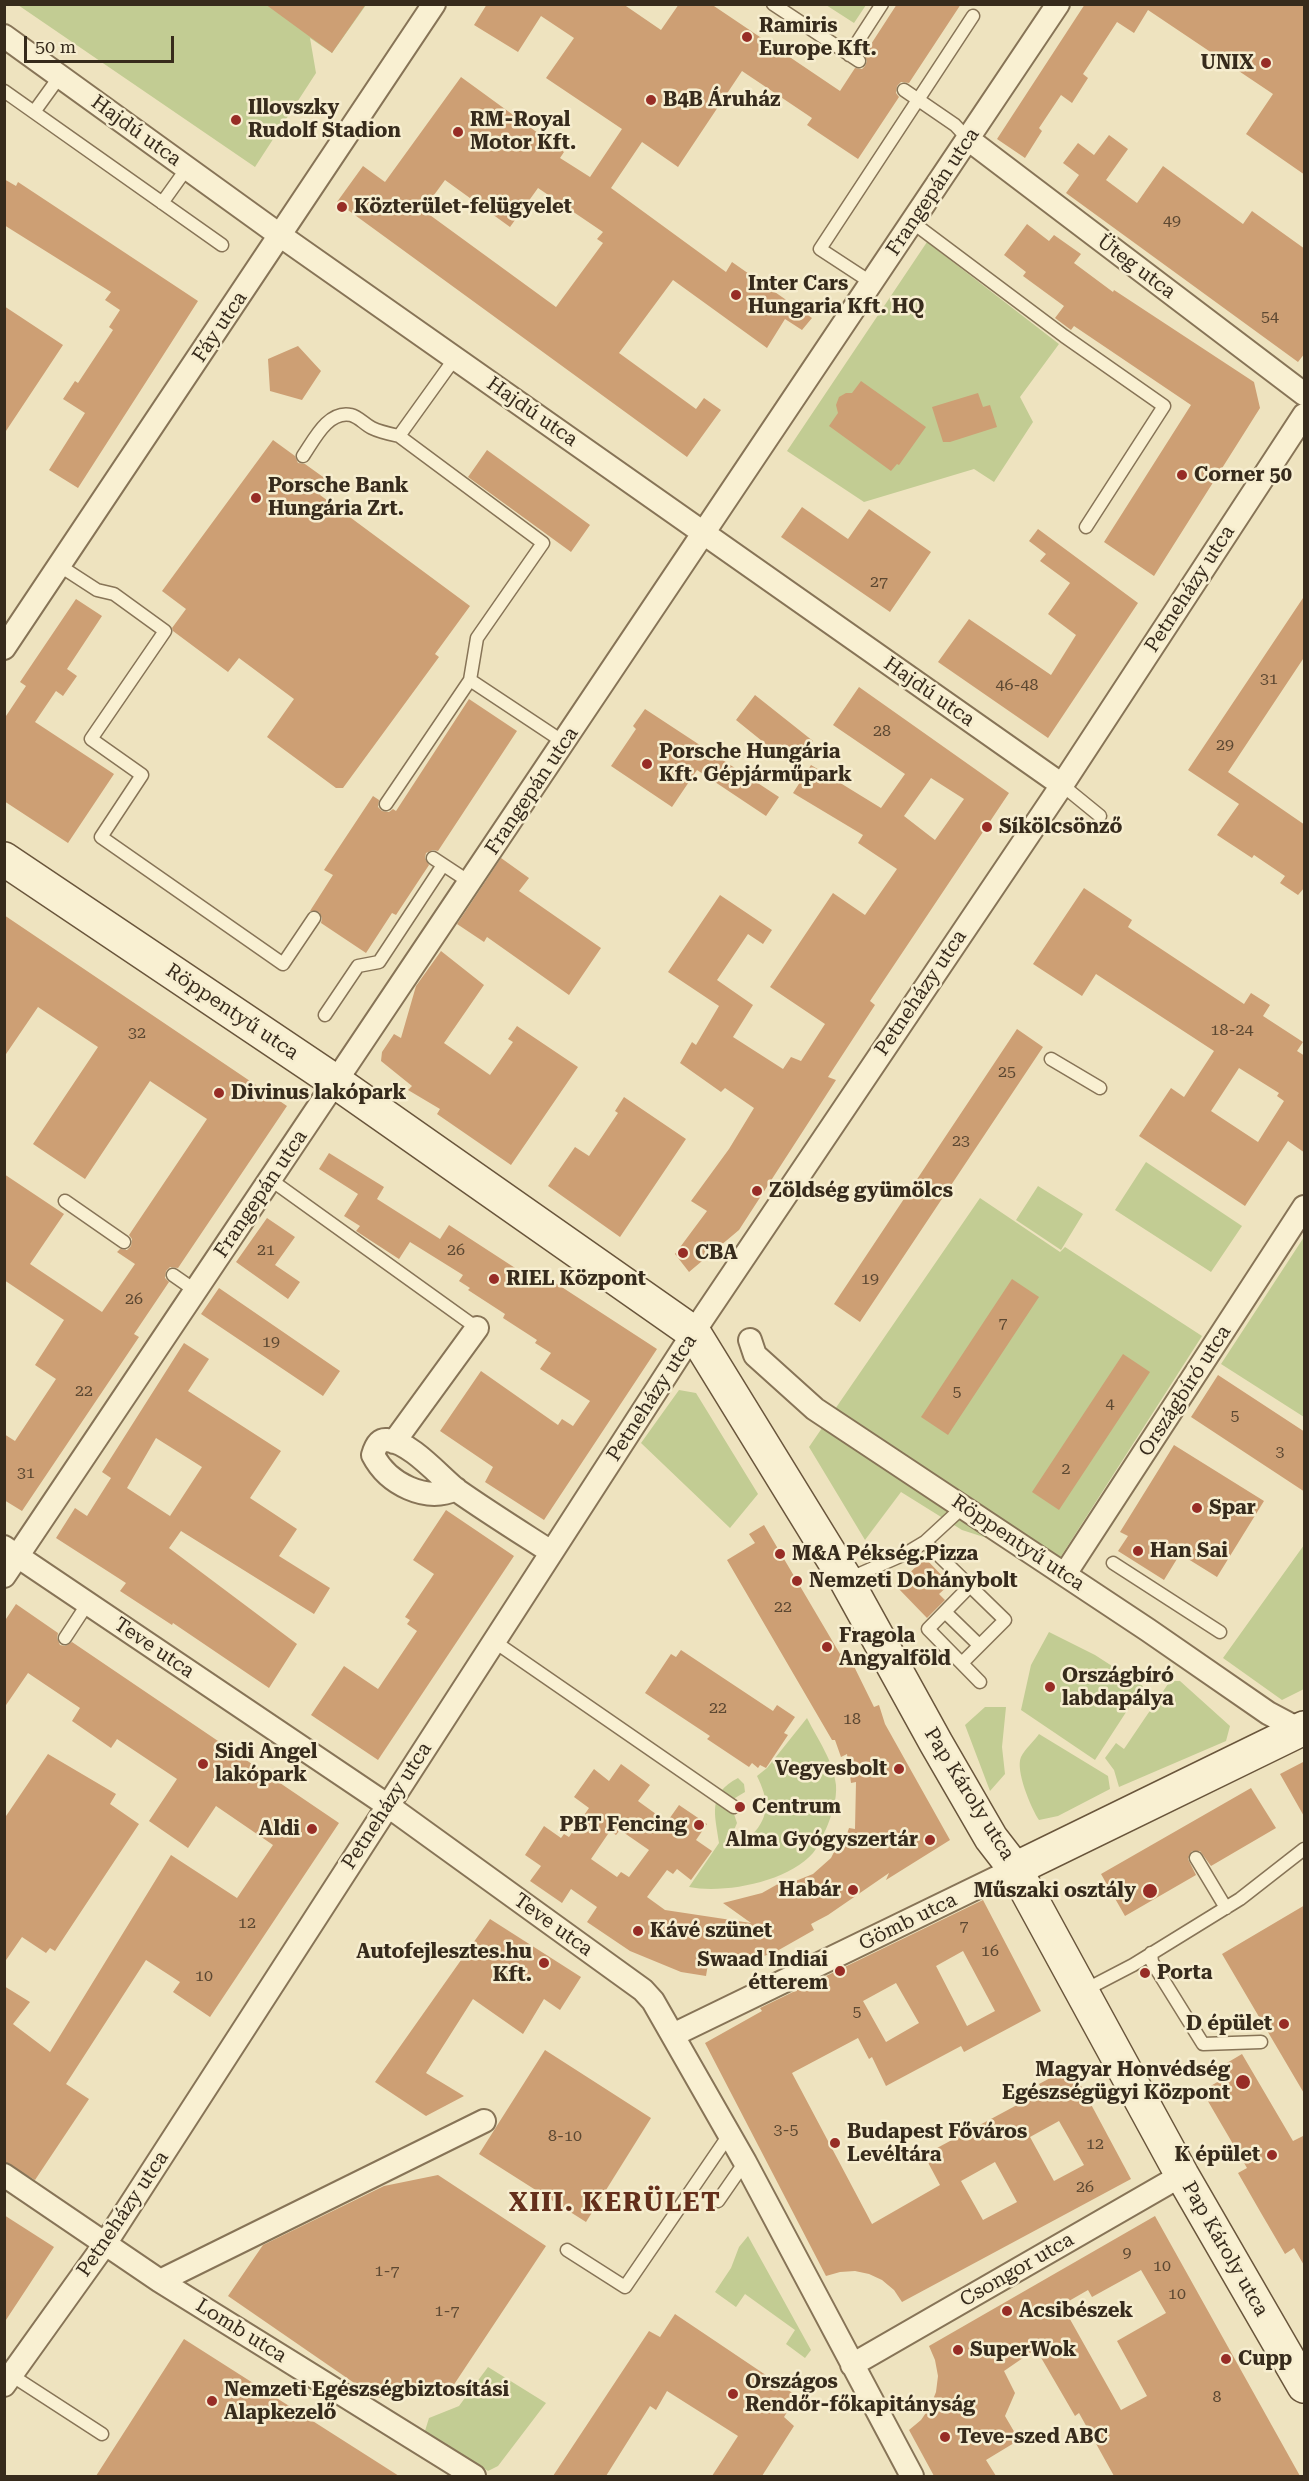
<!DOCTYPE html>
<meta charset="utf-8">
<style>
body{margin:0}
#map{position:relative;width:1309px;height:2481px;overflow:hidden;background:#eee3bf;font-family:"Roboto Serif",serif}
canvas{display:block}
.frame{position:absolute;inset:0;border:6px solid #372b1c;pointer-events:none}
.scale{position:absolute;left:24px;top:36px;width:150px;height:27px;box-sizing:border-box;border:3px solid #372b1c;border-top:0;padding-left:8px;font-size:18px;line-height:21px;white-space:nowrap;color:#372b1c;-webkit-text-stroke:4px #f6edcf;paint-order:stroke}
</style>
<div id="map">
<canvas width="1309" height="2481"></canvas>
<div class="frame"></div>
<div class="scale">50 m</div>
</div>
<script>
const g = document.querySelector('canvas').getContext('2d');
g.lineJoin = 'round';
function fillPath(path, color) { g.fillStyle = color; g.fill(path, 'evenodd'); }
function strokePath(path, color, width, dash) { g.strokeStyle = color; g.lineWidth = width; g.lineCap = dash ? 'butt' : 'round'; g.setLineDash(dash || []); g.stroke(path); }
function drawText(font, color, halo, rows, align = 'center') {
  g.font = font + ' "Roboto Serif",serif'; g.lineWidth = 5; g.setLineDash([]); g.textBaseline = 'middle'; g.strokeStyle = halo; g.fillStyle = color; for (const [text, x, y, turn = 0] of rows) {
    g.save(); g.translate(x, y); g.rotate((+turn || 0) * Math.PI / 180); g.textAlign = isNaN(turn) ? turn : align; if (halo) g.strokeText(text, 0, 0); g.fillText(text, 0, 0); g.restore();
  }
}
fillPath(new Path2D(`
 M18,5H366L332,53L310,38L316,73L255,167Z
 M826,5H866L854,23Z
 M927,242L1059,344L1020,397L1033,422L994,482L974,469L864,502L787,451Z
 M1146,1162L1242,1226L1211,1272L1115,1210Z
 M1038,1186L1083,1214L1061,1250L1016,1220Z
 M980,1198L1060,1252L1065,1247L1202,1336L1058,1561L962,1530L901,1492L865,1540L809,1447Z
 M1304,1237V1417L1221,1364Z
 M679,1390L696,1393L758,1494L730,1528L641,1443Z
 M1304,1545V1689L1282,1700L1223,1658Z
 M1049,1632L1095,1655L1143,1686L1095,1760L1021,1710L1031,1665Z
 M1170,1681H1180L1230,1726L1226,1741L1119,1787L1114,1770L1105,1758L1116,1743L1124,1749Z
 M985,1707H1006L1002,1747L1005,1774L990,1791L965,1725Z
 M807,1718C818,1740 833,1760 836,1785C837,1800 832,1815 826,1829C822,1836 818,1847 813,1853C788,1882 724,1894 689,1887L719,1843C715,1814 707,1794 738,1778L744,1784L745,1792L735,1798L729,1810L734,1814L737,1823L734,1830L738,1836L752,1835C771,1815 768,1799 757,1776L767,1768Z
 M1039,1734L1108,1776L1110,1789L1058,1816L1039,1820C1031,1808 1015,1770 1021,1757C1025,1749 1034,1741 1039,1734Z
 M748,2236L811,2350L805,2358L786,2344L795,2330L745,2294L736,2307L715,2292L731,2268L739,2247Z
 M488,2367L546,2403L498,2466L488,2471L425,2431L429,2418L459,2406Z`), '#c2cc93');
fillPath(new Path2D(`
 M265,4H366L332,53Z
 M487,4H623L661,30L679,4H711L840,91L855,68L862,69L865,66L867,61L864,55L897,4H961L909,83L901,82L897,86L896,93L899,97L858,159L807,125L812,118L742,71L678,167L642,142L611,188L726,272L732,262L812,318L802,330L785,319L767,348L673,280L619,353L696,409L704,398L721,410L687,457L337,202L363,166L385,182L461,77L564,152L560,158L590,177L622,129L546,78L574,38L541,16L518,52L474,25ZM445,180L510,227L538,188L603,232L597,239L603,243L556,307L423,210Z
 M1085,4H1305V175L1246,134L1273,94L1148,10L1134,33L1117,22L1083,74L1088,78L1072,103L1061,95L1039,128L1042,131L1025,158L997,139Z
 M1109,135L1128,149L1106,180L1137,203L1163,166L1243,224L1252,211L1305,249V353L1298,362L1066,193L1079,175L1063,163L1078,143L1094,155Z
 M4,179L16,186L18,182L198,301L78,488L49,470L85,413L63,399L75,381L78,383L113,330L109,327L120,310L105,300L111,292L4,225Z
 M1027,224L1049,241L1054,235L1081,254L1074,263L1113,292L1114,290L1254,382L1260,408L1154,576L1104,542L1191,405L1074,326L1071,330L1055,318L1064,306L1023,276L1026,272L1004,255Z
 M4,306L63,345L4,434Z
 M298,346L321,371L302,400L270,391L268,359Z
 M861,381L926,427L899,465L897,464L891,471L829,426L838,413L836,405L839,397L846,393H852Z
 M978,393L983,407L990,405L997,427L950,442H943L932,407Z
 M273,440L295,456L298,463L305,464L330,482L320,495L470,606L435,654L439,657L343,788H336L267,737L294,699L239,658L228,672L173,631L172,628L186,609L162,591Z
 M487,450L590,525L571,552L468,477Z
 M802,507L848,539L869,509L931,552L890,612L781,537Z
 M1038,529L1138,603L1048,738L938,662L969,619L1051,675L1076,635L1048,614L1070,583L1040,561L1046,554L1029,541Z
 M1305,595V656L1228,772L1305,825V887L1298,895L1280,883L1285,876L1254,855L1252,858L1217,835L1239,804L1188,770Z
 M76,599L102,616L67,669L77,676L63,696L56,691L35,722L114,774L68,843L4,801V719L26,686L20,682Z
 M859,687L1009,793L870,1001L875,1005L828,1077L836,1080L739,1230L689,1272L675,1254L707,1211L691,1201L729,1149L754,1108L725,1088L721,1092L680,1063L692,1042L696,1045L719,1006L668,972L720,895L772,930L763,944L748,934L717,980L753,1005L733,1037L783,1069L791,1057L801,1061L825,1024L770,987L833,893L865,915L897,869L858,843L863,835L793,793L811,765L881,808L905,774L833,725ZM931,778L964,799L935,840L904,816Z
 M755,695L813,741L793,766L736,720Z
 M469,699L517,731L438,851L433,850L426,853L425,858L429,865L396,915L392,913L366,953L321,923L322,918L319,912L310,911L333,875L324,870L373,796L379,800L378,807L382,811L389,812L393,809L396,811Z
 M645,709L779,797L766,816L697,770L672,807L611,766L636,729L633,726Z
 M501,858L529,878L519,891L601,948L569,995L487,937L484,942L457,924Z
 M1084,888L1132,920L1128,927L1244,1004L1251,993L1270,1005L1263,1016L1303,1042L1297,1051L1305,1056V1153L1288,1141L1245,1206L1139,1136L1171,1088L1184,1097L1214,1051L1096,974L1082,996L1033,964ZM1239,1068L1279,1093L1277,1096L1284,1101L1258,1142L1211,1111Z
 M4,915L287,1106L178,1268L170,1267L166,1271L165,1278L169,1282L134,1334L139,1337L22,1511L4,1500V1434L15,1441L56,1379L35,1365L64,1320L4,1280V1174L64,1214L30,1264L102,1312L135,1264L117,1252L120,1249L127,1250L131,1246L132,1239L129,1235L207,1119L150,1081L85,1179L33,1144L98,1047L38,1007L4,1057Z
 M441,951L484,985L444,1043L490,1075L513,1042L508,1039L517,1026L578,1067L511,1165L437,1114L440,1109L408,1090L412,1086L381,1061L382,1052L394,1034L401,1038L416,986Z
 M1017,1029L1043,1047L860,1322L834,1304Z
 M624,1097L686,1139L620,1237L548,1186L575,1147L589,1156L618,1113L615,1111Z
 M329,1153L384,1187L377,1199L440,1239L449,1225L529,1277L534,1269L657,1349L544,1520L485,1482L493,1467L440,1431L481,1371L558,1425L562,1419L573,1426L590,1401L540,1369L551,1353L535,1343L537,1340L503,1318L505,1314L468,1290L470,1288L459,1281L463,1275L410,1242L399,1259L356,1231L360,1226L344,1216L358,1194L319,1169Z
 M267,1218L295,1237L275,1265L300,1282L288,1299L236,1262Z
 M1012,1279L1039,1297L948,1435L921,1417Z
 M219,1288L340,1371L323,1396L201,1314Z
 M184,1343L209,1359L188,1391L281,1451L250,1498L297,1529L279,1556L330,1588L314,1614L181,1531L169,1548L297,1644L269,1688L173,1623L172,1625L120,1591L126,1583L56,1538L75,1508L87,1516L111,1478L102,1472ZM156,1438L202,1467L170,1516L127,1488Z
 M1123,1354L1150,1372L1059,1510L1032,1492Z
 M1218,1375L1305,1432V1492L1191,1417Z
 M1174,1445L1264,1501L1217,1577L1180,1554L1164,1580L1118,1551L1128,1536L1120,1532Z
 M446,1510L514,1556L378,1760L311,1715L344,1666L378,1689L417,1631L407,1624L410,1620L405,1617L434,1574L413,1560Z
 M764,1525L840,1654L845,1648L874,1707L879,1705L885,1724L950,1840L886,1880L889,1873L828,1915L811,1924L814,1930L777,1951L759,1958L734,1961L709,1958L706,1976L681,1972L630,1951L587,1922L597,1907L571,1889L562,1903L530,1881L541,1866L525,1855L544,1826L561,1838L564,1834L569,1837L589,1808L574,1797L594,1769L609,1781L621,1764L650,1785L638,1801L667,1822L679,1805L707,1824L696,1840L712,1851L691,1880L677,1869L673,1874L667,1870L647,1897L665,1910L751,1923L723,1903L762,1893L785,1880L788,1884L813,1874L831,1858L838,1844L843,1846L849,1828L855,1829L856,1782L851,1783L847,1754L841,1757L835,1740H832L727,1560L755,1543L749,1534ZM620,1830L649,1850L629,1877L621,1872L617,1877L591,1859L610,1831L616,1835Z
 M925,1558L950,1584L939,1594L945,1600L927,1618L896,1586Z
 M16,1604L58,1633L57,1638L60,1645L65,1646L72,1642L339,1823L210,2017L173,1992L180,1982L146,1960L66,2084L89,2099L35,2180L4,2162V1986L30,2002L13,2024L50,2052L171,1855L237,1898L273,1845L216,1806L188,1848L149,1821L177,1779L117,1739L111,1748L72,1721L80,1708L28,1673L4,1708V1622Z
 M681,1650L773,1711L777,1705L795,1717L784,1733L788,1735L766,1768L760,1765L758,1768L752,1763L749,1767L707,1739L710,1736L645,1693L671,1654L676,1657Z
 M48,1754L116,1794L110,1804L139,1824L55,1951L50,1948L46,1953L22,1937L4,1963V1819Z
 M1305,1761V1818L1280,1774Z
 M1251,1788L1276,1828L1211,1866L1200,1851H1192L1188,1859L1196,1875L1125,1916L1101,1874Z
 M983,1900L1041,2011L964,2052L961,2046L886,2086L872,2057L869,2059L858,2038L792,2073L872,2224L940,2185L924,2155L1043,2091L1039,2084L1071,2067L1131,2179L902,2302L894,2290L882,2280L869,2274L855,2271L840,2272L826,2276L705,2043L762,2011L760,2008ZM963,1951L995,2011L967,2026L936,1966ZM896,1983L919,2023L886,2042L863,2001ZM1059,2121L1084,2165L1054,2181L1030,2137ZM995,2162L1017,2202L983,2220L961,2181Z
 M1305,1905V2095L1222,1954Z
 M490,1919L581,1977L560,2010L544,1999L523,2034L473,1999L426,2073L464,2096L426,2116L375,2082Z
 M545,2050L651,2118L586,2222L479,2154Z
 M1242,2054L1293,2141L1305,2135V2267L1294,2248L1285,2254L1261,2213L1238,2173L1247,2168L1202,2091L1226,2077L1220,2067Z
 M438,2175L546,2246L453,2386L376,2398L228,2296L263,2245L384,2186Z
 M4,2215L54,2247L4,2323Z
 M1155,2216L1300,2476H1114L1079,2413L1075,2416L1036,2349L1004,2371L1015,2393L1005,2416L1019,2440L986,2460L996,2476H934L909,2430L921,2420L930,2407L936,2392L938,2376L935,2360L929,2346ZM1141,2270L1166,2313L1117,2341L1147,2396L1121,2410L1062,2305L1088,2290L1092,2297Z
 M675,2314L797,2396L784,2417L794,2426L762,2476H712L738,2436L667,2391L656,2410L650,2406L606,2476H553L649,2331L660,2337Z
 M184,2339L399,2476H96Z`), '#cd9f74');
const lane = new Path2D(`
 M773,4L859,61
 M849,55L882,4
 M904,90L955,125L968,139
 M4,91L222,245
 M34,112L60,76
 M162,203L187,168
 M912,222L1064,336L1164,406L1086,527
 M872,283L820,249L973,16
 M399,436L455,358
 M303,456C314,440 328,410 351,415C359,417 364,424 372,428C380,432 390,434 399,436L543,543L477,638L470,680
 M60,566L97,590L114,594L165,631L91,739L142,775L101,837L283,964L314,918
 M1062,785L1100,816
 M386,804L470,680L565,743
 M433,858L471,883
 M325,1015L358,966L379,962L443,865
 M1051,1059L1100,1088
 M271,1180L477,1328
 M65,1201L124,1242
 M173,1275L196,1291
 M925,1542L970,1586L928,1629L980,1682
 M1113,1563L1220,1632
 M846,1580L905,1554L925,1542L963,1507
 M945,1612L979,1645
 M65,1638L88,1603
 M495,1642L734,1807
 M963,1662L1005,1620L970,1586
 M1196,1858L1226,1908
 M1151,1953L1152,1962L1203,2044L1261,2042
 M1083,1991L1133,1965L1240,1899L1304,1849
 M718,2201L745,2162
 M567,2250L625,2287L729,2135
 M11,2375L102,2434`);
const street = new Path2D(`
 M4,36L281,236L1062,785
 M968,139L1304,394
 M4,648L434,4
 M750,1340L755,1355L815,1409L1148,1630L1268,1713L1300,1730
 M394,1442L477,1328
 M456,1489C426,1503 388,1484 373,1455C375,1448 378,1439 387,1440C411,1442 440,1477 458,1491C488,1512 520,1532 551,1552
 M4,1547L387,1805L643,1990L653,2001L745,2162L912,2476
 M1065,1574L1304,1207
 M4,1576L1058,4
 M673,2035L1015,1869
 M4,2175L160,2281L484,2121
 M160,2281L474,2476
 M852,2365L1182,2175
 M4,2385L105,2244L703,1318L1062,785L1304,415`);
const secondary = new Path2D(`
 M4,859L336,1082L694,1333L846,1580L936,1743L991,1838L1015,1869L1182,2175L1304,2386
 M1015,1869L1304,1728`);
strokePath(lane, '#877457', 15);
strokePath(street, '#877457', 26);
strokePath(secondary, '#69553b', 36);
strokePath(lane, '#f9f0d2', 12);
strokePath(street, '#f9f0d2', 22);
strokePath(secondary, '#f9f0d2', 33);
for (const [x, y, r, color] of [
 [747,37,6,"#972d26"],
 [1266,63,6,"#972d26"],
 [651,100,6,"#972d26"],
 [236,120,6,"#972d26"],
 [458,132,6,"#972d26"],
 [342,207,6,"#972d26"],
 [736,295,6,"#972d26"],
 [1182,475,6,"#972d26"],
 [256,498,6,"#972d26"],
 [647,764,6,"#972d26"],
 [987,827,6,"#972d26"],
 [219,1093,6,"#972d26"],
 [757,1191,6,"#972d26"],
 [683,1253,6,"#972d26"],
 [494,1279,6,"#972d26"],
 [1197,1508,6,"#972d26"],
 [1138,1551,6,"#972d26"],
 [780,1554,6,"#972d26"],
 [797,1581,6,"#972d26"],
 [827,1647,6,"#972d26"],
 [1050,1687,6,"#972d26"],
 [203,1764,6,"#972d26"],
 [899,1769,6,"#972d26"],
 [740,1807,6,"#972d26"],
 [699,1825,6,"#972d26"],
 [312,1829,6,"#972d26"],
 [930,1840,6,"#972d26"],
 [853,1890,6,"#972d26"],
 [1150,1891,8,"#972d26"],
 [638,1931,6,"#972d26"],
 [544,1963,6,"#972d26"],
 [840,1971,6,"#972d26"],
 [1145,1973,6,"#972d26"],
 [1284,2024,6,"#972d26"],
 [1243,2082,8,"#972d26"],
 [835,2143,6,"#972d26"],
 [1272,2155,6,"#972d26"],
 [1007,2311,6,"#972d26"],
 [958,2350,6,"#972d26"],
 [1226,2359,6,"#972d26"],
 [733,2394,6,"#972d26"],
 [212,2401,6,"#972d26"],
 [945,2437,6,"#972d26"]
]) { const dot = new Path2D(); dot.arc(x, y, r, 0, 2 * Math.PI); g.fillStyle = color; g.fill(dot); strokePath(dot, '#f6edcf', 2); }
drawText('16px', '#5c4832', null, [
 ["49",1172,221],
 ["54",1270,317],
 ["27",879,582],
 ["31",1269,679],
 ["46-48",1017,685],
 ["28",882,731],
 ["29",1225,745],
 ["18-24",1232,1030],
 ["32",137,1033],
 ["25",1007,1072],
 ["23",961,1141],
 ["21",266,1250],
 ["26",456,1250],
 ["19",870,1279],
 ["26",134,1299],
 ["7",1003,1323],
 ["19",271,1342],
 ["22",84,1391],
 ["5",957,1392],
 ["4",1110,1404],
 ["5",1235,1416],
 ["3",1280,1452],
 ["2",1066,1469],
 ["31",26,1473],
 ["22",783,1607],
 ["22",718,1708],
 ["18",852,1719],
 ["12",247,1923],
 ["7",964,1926],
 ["16",990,1951],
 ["10",204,1976],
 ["5",857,2012],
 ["3-5",786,2130],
 ["8-10",565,2136],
 ["12",1095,2144],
 ["26",1085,2187],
 ["9",1127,2253],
 ["10",1162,2266],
 ["1-7",387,2271],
 ["10",1177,2294],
 ["1-7",447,2311],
 ["8",1217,2397]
]);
drawText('bold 20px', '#372b1c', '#f6edcf', [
 ["Ramiris",759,26],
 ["Europe Kft.",759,49],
 ["UNIX",1254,63,"right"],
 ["B4B Áruház",663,100],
 ["Illovszky",248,108],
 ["Rudolf Stadion",248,131],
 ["RM-Royal",470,120],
 ["Motor Kft.",470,143],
 ["Közterület-felügyelet",354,207],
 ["Inter Cars",748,284],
 ["Hungaria Kft. HQ",748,307],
 ["Corner 50",1194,475],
 ["Porsche Bank",268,486],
 ["Hungária Zrt.",268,509],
 ["Porsche Hungária",659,752],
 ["Kft. Gépjárműpark",659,775],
 ["Síkölcsönző",999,827],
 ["Divinus lakópark",231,1093],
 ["Zöldség gyümölcs",769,1191],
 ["CBA",695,1253],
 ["RIEL Központ",506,1279],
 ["Spar",1209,1508],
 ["Han Sai",1150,1551],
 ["M&A Pékség.Pizza",792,1554],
 ["Nemzeti Dohánybolt",809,1581],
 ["Fragola",839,1636],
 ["Angyalföld",839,1659],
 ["Országbíró",1062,1676],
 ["labdapálya",1062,1699],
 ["Sidi Angel",215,1752],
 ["lakópark",215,1775],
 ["Vegyesbolt",887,1769,"right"],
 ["Centrum",752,1807],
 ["PBT Fencing",687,1825,"right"],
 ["Aldi",300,1829,"right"],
 ["Alma Gyógyszertár",918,1840,"right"],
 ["Habár",841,1890,"right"],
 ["Műszaki osztály",1136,1891,"right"],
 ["Kávé szünet",650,1931],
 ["Autofejlesztes.hu",532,1952,"right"],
 ["Kft.",532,1975,"right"],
 ["Swaad Indiai",828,1960,"right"],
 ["étterem",828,1983,"right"],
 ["Porta",1157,1973],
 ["D épület",1272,2024,"right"],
 ["Magyar Honvédség",1230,2070,"right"],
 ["Egészségügyi Központ",1230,2093,"right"],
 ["Budapest Főváros",847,2132],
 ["Levéltára",847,2155],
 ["K épület",1260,2155,"right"],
 ["Acsibészek",1019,2311],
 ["SuperWok",970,2350],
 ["Cupp",1238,2359],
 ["Országos",745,2382],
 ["Rendőr-főkapitányság",745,2405],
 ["Nemzeti Egészségbiztosítási",224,2390],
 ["Alapkezelő",224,2413],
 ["Teve-szed ABC",957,2437]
], 'left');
drawText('20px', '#372b1c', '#f6edcf', [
 ["Hajdú utca",136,131,36],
 ["Frangepán utca",933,192,-56],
 ["Üteg utca",1136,267,37],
 ["Fáy utca",220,327,-56],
 ["Hajdú utca",532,412,35],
 ["Petneházy utca",1190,589,-57],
 ["Hajdú utca",929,692,35],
 ["Frangepán utca",532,791,-56],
 ["Petneházy utca",921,993,-56],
 ["Röppentyű utca",232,1012,34],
 ["Frangepán utca",261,1194,-56],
 ["Országbíró utca",1185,1391,-57],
 ["Petneházy utca",652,1398,-57],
 ["Röppentyű utca",1018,1543,34],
 ["Teve utca",154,1648,34],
 ["Pap Károly utca",969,1794,58],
 ["Petneházy utca",387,1806,-57],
 ["Gömb utca",908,1922,-26],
 ["Teve utca",553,1925,36],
 ["Petneházy utca",123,2214,-56],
 ["Pap Károly utca",1225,2249,60],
 ["Csongor utca",1017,2270,-30],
 ["Lomb utca",241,2331,32]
]);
g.letterSpacing = '1.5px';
drawText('bold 26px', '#642f1b', '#f6edcf', [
 ["XIII. KERÜLET",615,2203]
]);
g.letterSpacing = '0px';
</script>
